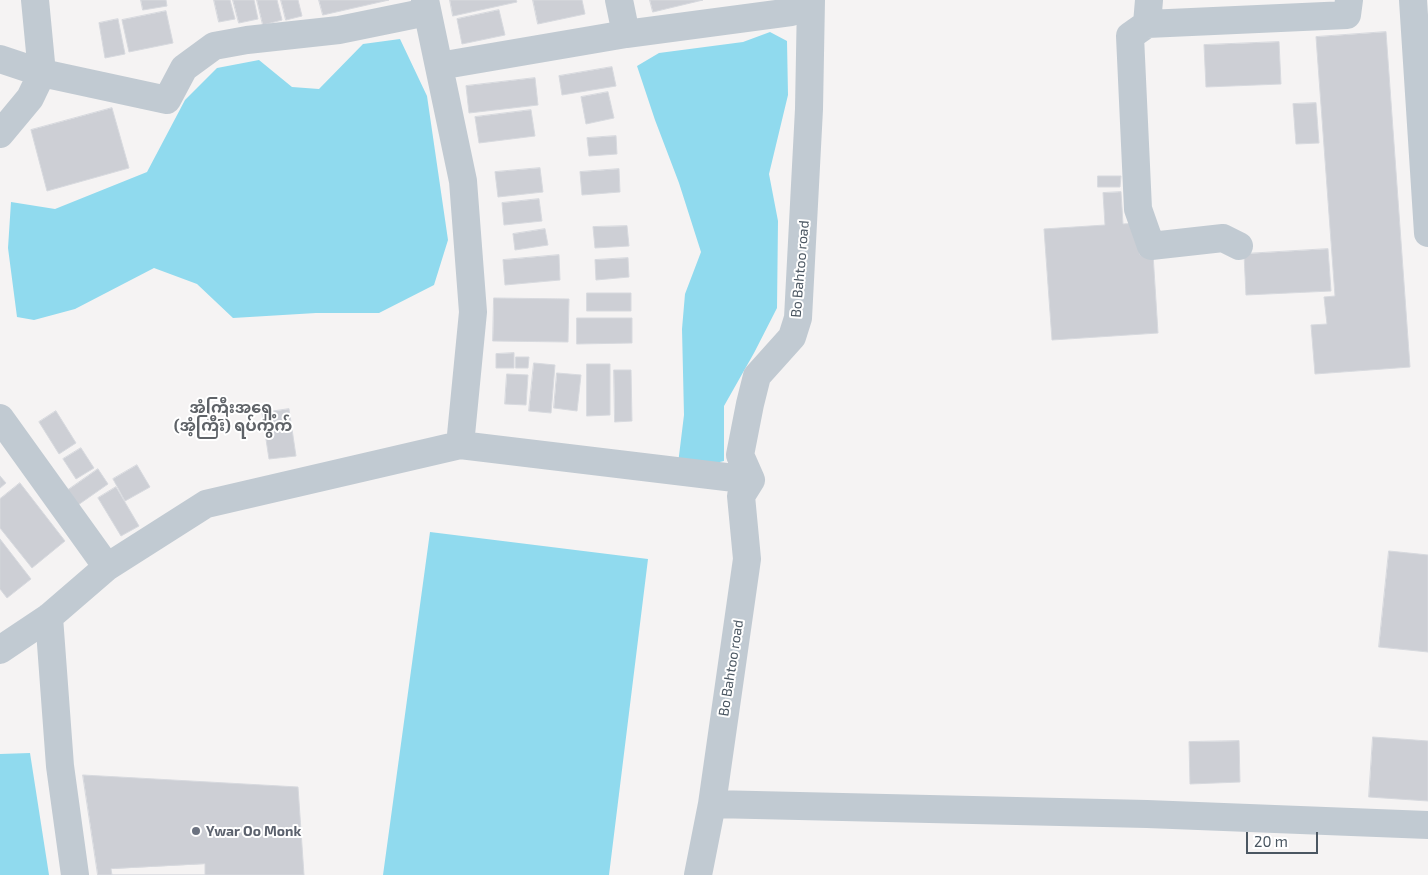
<!DOCTYPE html>
<meta charset="utf-8">
<style>
body{margin:0}
#map{position:relative;width:1428px;height:875px;overflow:hidden;background:#f5f3f3;font-family:"Exo 2",sans-serif}
canvas{display:block}
.scale{position:absolute;left:1246px;top:832px;width:72px;height:22px;box-sizing:border-box;border:2px solid #4a5661;border-top:0;padding-left:6px;font-size:15px;line-height:18px;white-space:nowrap;color:#4a5661;-webkit-text-stroke:4px #fff;paint-order:stroke}
</style>
<div id="map">
<canvas width="1428" height="875"></canvas>
<div class="scale">20 m</div>
</div>
<script>
const g = document.querySelector('canvas').getContext('2d');
g.lineJoin = 'round';
function fillPath(path, color) { g.fillStyle = color; g.fill(path, 'evenodd'); }
function strokePath(path, color, width, dash) { g.strokeStyle = color; g.lineWidth = width; g.lineCap = dash ? 'butt' : 'round'; g.setLineDash(dash || []); g.stroke(path); }
function drawText(font, color, halo, rows, align = 'center') {
  g.font = font + ' "Exo 2","Noto Sans Myanmar",sans-serif'; g.lineWidth = 4; g.setLineDash([]); g.textBaseline = 'middle'; g.strokeStyle = halo; g.fillStyle = color; for (const [text, x, y, turn = 0] of rows) {
    g.save(); g.translate(x, y); g.rotate((+turn || 0) * Math.PI / 180); g.textAlign = isNaN(turn) ? turn : align; if (halo) g.strokeText(text, 0, 0); g.fillText(text, 0, 0); g.restore();
  }
}
fillPath(new Path2D(`
 M770,32L787,41L788,95L769,174L778,221L777,308L754,353L724,406V461L677,472L684,415L682,329L685,294L701,252L679,183L655,120L637,66L659,53L743,42Z
 M400,39L427,96L448,240L434,285L379,313H316L233,318L197,284L154,268L75,309L34,320L17,317L8,248L11,202L55,209L147,172L185,100L217,68L259,60L292,87L319,89L363,44Z
 M430,532L648,559L609,875H383Z
 M30,753L49,875H0V754Z`), '#90daee');
const building = new Path2D(`
 M141,0H166L167,6L143,10Z
 M214,0H230L235,19L219,22Z
 M233,0H254L258,19L239,23Z
 M257,0H277L282,20L263,25Z
 M281,0H298L302,16L286,20Z
 M319,0H389L323,15Z
 M450,0H516L517,2L453,16Z
 M533,0H582L585,14L538,24Z
 M650,0H703L653,12Z
 M499,10L505,35L462,44L457,19Z
 M166,11L173,43L129,52L122,20Z
 M118,19L125,54L105,58L99,23Z
 M1386,32L1410,367L1315,374L1311,325L1327,324L1324,297L1335,296L1316,37Z
 M1279,42L1281,84L1206,87L1204,45Z
 M612,67L616,86L562,95L559,76Z
 M535,78L538,105L469,113L466,86Z
 M608,92L614,118L586,124L581,97Z
 M1316,103L1319,143L1296,144L1293,104Z
 M112,108L129,168L47,191L31,130Z
 M531,110L535,136L479,143L475,117Z
 M616,136L617,154L589,156L587,138Z
 M540,168L543,192L498,197L495,172Z
 M619,169L620,192L582,195L580,172Z
 M1098,176H1121L1120,187H1098Z
 M1121,192L1123,224L1138,223L1140,255L1153,254L1158,333L1052,340L1044,229L1105,225L1103,193Z
 M539,199L542,221L504,225L502,203Z
 M627,226L629,246L595,248L593,227Z
 M545,229L548,245L515,250L513,234Z
 M1328,249L1331,291L1246,295L1244,254Z
 M559,255L560,280L505,285L503,260Z
 M628,258L629,277L596,280L595,260Z
 M587,293H631V311H587Z
 M494,298L569,299L568,342L493,341Z
 M577,318H632V343L577,344Z
 M514,353V368H496V354Z
 M516,357H529L528,368H516Z
 M534,363L555,365L551,413L529,411Z
 M587,364H610V415L587,416Z
 M614,370H631L632,421L615,422Z
 M557,373L581,375L577,411L554,408Z
 M507,374L528,375L526,405L505,404Z
 M289,409L296,456L269,459L262,413Z
 M56,411L76,443L59,454L39,422Z
 M81,448L94,468L76,479L63,459Z
 M137,465L150,487L125,501L113,479Z
 M98,469L108,484L78,505L68,490Z
 M0,476L6,483L0,488Z
 M20,483L65,541L32,568L0,528V499Z
 M116,487L139,526L121,536L98,498Z
 M0,539L31,579L7,598L0,589Z
 M1389,551L1428,555V652L1379,647Z
 M1373,737L1428,741V801L1369,797Z
 M1239,741L1240,782L1190,784L1189,742Z
 M83,775L298,787L304,875H98Z
 M205,864V875H112L111,869Z`);
fillPath(building, '#cdcfd5');
strokePath(building, '#d7d9de', 1);
strokePath(new Path2D(`
 M425,0L463,181L473,312L460,445
 M619,0L626,34
 M1149,0L1147,24L1130,36L1138,209L1151,246L1223,238L1239,246
 M1413,0L1428,233
 M1147,24L1347,15L1349,0
 M0,59L42,73L167,100L184,68L214,46L247,40L339,30L427,12
 M439,66L626,34L791,12L799,0
 M0,134L30,98L42,73L35,0
 M0,418L107,567
 M49,617L60,766L75,875
 M0,650L49,617L107,567L206,504L460,445L751,480
 M712,804L1147,814L1428,825
 M698,875L712,804L747,559L741,496L751,480L740,455L750,404L757,376L792,337L798,318L809,109L811,0`), '#c1cad2', 28);
for (const [x, y, r, color] of [
 [196,831,5,"#6b7280"]
]) { const dot = new Path2D(); dot.arc(x, y, r, 0, 2 * Math.PI); g.fillStyle = color; g.fill(dot); strokePath(dot, '#fff', 2); }
drawText('14px', '#4a5661', '#fff', [
 ["Bo Bahtoo road",800,269,-85],
 ["Bo Bahtoo road",731,668,-81]
]);
drawText('bold 14px', '#5b616d', '#fff', [
 ["Ywar Oo Monk",206,831]
], 'left');
drawText('bold 16px', '#5f6368', '#fff', [
 ["အံ့ကြီးအရှေ့",233,408],
 ["(အံ့ကြီး) ရပ်ကွက်",233,426]
]);
</script>
